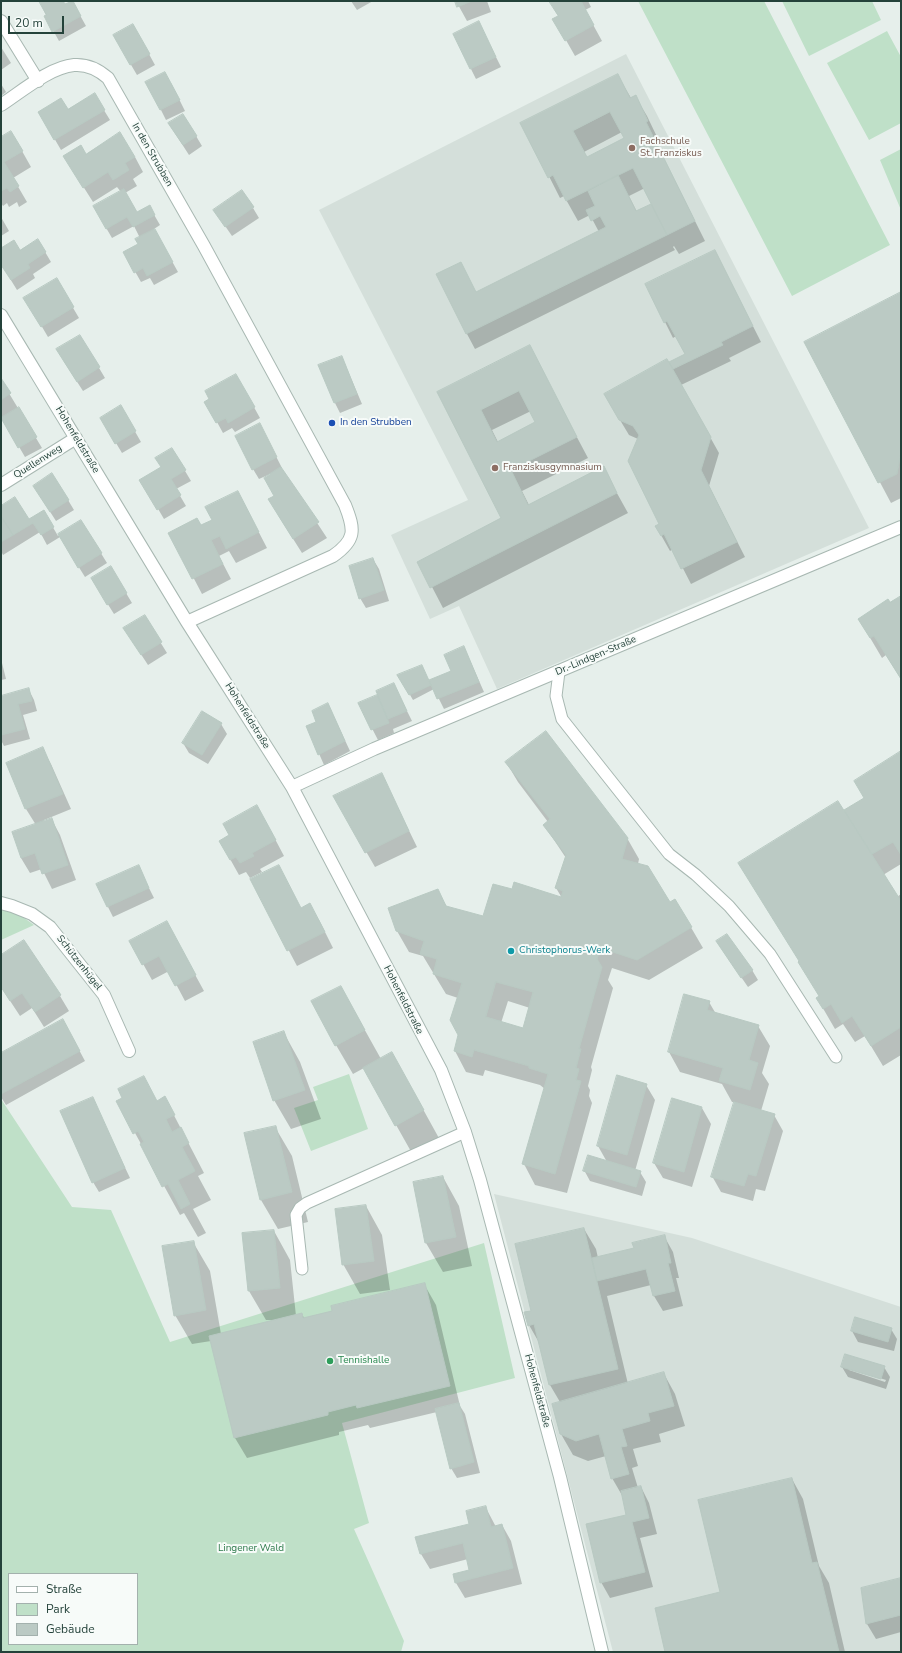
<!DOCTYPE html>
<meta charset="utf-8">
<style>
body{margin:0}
#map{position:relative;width:902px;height:1653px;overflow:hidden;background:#e6efeb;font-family:"Nunito Sans",sans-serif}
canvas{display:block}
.frame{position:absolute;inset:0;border:2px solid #24423a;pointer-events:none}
.legend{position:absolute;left:8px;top:1573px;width:130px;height:72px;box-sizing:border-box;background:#f7fbf9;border:1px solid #a3b1ad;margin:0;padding:5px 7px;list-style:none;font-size:12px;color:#24423a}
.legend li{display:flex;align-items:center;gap:8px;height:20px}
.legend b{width:20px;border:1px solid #a3b1ad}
.scale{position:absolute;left:8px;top:16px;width:56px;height:18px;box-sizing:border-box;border:2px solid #24423a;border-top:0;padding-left:5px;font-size:12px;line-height:14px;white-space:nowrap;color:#24423a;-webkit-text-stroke:3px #f7fbf9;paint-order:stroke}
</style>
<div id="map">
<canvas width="902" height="1653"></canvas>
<div class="frame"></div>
<ul class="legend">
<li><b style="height:5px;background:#fff"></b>Straße</li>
<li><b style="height:11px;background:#bfe0c8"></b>Park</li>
<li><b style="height:11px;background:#bbcac4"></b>Gebäude</li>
</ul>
<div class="scale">20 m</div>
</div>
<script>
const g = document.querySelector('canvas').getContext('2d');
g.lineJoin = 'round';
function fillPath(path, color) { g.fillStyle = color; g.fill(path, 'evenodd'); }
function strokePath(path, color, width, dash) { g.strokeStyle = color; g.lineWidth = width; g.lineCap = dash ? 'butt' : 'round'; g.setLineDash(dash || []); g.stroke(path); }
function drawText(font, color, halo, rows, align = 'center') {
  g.font = font + ' "Nunito Sans",sans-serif'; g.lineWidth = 4; g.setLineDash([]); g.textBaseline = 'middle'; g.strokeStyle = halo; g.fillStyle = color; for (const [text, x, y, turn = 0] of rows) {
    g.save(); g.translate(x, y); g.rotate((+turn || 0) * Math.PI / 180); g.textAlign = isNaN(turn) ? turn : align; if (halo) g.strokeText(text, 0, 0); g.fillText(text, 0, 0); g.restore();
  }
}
fillPath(new Path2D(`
 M626,54L869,528L497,689L459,606L430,619L391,535L468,500L319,210Z
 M494,1194L692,1238L901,1307V1652H613Z`), '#d4dfda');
fillPath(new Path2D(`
 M638,1H764L890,245L792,296Z
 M782,1H872L881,20L809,56Z
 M887,31L901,57V123L869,140L827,63Z
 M901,149V210L880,160Z
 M1,906L9,907L34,925L1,940Z
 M349,1074L368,1129L311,1151L294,1108L318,1100L313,1087Z
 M1,1099L72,1207L111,1210L170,1342L484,1243L515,1378L342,1423L369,1523L354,1529L404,1641L401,1652H1ZM9,1574H137V1644H9Z`), '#bfe0c8');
fillPath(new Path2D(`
 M40,1H63L65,5L72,1L86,26L59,41L45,16L48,15Z
 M351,1H373L357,10Z
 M456,1H487L491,12L467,21Z
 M550,1H588L591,7L585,10L602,41L575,56L554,19L559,16Z
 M133,25L155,65L137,75L114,36Z
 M484,33L501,67L476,79L471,69Z
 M1,47L11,63L1,70Z
 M618,76L631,98L635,96L647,116L659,141L656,143L705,241L679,254L674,246L673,247L675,250L475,349L467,334L461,263L476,293L599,232L590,215L578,221L564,196L560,198L522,123ZM622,132L625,138L587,158L584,152ZM645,188L653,204L637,212L629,196Z
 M147,82L171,83L185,111L166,120Z
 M1,84L6,92L1,96Z
 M94,94L110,120L61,150L39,112L67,110Z
 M169,124L196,136L202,146L189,155Z
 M1,138L22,151L31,167L13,178L27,202L19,207L17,202L9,207L7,203L3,206L1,203Z
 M85,155L135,157L143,172L133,179L137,186L125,193L136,213L149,206L160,225L154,229L178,272L154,285L150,278L141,282L124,252L139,245L140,238L134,226L112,238L94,207L121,192L117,187L93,202L74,172Z
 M253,208L259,218L232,236L221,220Z
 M1,217L9,231L1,236Z
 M38,240L51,262L33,274L35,278L17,290L1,264V249L20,252Z
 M715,251L761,342L729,358L731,361L681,385L719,453L709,486L745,557L691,584L673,549L670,551L661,535L660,524L638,439L629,435L605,395L686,355L676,336L673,338L665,322Z
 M56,279L79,318L48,337L25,298Z
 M901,294V498L891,503L806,343Z
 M80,336L105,378L83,391L63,360Z
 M529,347L588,458L522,491L529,505L603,468L628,513L443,608L419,562L502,518L438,393ZM531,411L537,422L498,442L492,430Z
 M342,357L362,404L340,413L335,403Z
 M236,375L260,418L235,432L232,428L223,433L206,402Z
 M1,380L42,448L25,457L1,416Z
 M121,407L141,442L122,453L101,418Z
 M260,425L282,468H281L327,538L302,553L278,515L270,474L259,479L253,469Z
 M172,449L191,481L176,489L186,506L164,519L141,480L162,468Z
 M238,492L267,548L236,563L229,551L219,556L231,579L202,594L170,533L200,526L213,520Z
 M40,496L68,500L74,510L56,521Z
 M1,507L29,521L44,512L58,536L81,521L107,563L85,577L60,537L47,545L40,532L3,555L1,551Z
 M373,559L379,569L389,601L366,608L360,598Z
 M92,579L126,593L132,603L114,614Z
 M901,597V679L886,655L882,658L859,619Z
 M144,616L167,653L148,665L131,639Z
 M464,647L484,692L444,709L434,689L413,700L399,676L429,681L452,671Z
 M1,659L6,679L1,680Z
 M29,690L34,700L37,711L23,715L30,739L4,746L1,740V697Z
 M379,695H399L412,721L393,729L394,733L378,740L359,703Z
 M328,704L350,751L324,765L307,726L317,723Z
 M221,724L227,734L208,764L189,753L183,743Z
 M42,748L51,764L71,809L44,820L45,822L52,820L60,835L76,880L52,889L42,869L30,873L21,858L36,825L26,809L7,763Z
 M901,752V864L883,875L897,897L901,894V1055L883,1066L865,1036L855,1042L843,1024L835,1029L817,998L820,997L844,812L865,798Z
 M506,762L627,838L639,859L638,864L669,903L675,900L703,948L649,980L612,968L608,980L613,988L591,1067L592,1070L588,1086L590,1090L589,1096L592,1103L567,1193L535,1185L524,1164L545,1089L540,1085L485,1070L483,1076L466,1072L455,1051L459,1035L458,998L446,994L423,956L409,952L397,931L437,890L447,907L484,917L512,891L562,898L556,888L566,858L544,825L548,822L518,782ZM508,1001L530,1008L523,1030L501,1023Z
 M382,775L417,847L375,867L334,796Z
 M266,822L284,856L260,869L262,872L250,878L246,872L239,875L220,841Z
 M138,866L154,898L113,917L97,885Z
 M251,879L319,920L333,948L297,966Z
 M175,938L204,991L185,1001L169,971L152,980L131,942Z
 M717,942L752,970L758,980L748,987Z
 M1,956L60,996L69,1011L44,1027L32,1008L20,1016L1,987Z
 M709,1002L716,1014L758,1026L770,1046L762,1073L769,1084L761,1111L774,1115L783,1131L765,1191L756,1189L753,1201L721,1192L712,1176L735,1102H732L722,1084L680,1072L669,1052Z
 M357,1016L381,1059L408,1082L440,1140L413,1155L364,1068L353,1074L336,1045Z
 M63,1020L85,1061L6,1105L1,1097V1055Z
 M284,1033L300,1062L321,1119L291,1129L274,1100Z
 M646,1085L655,1100L635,1171L640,1172L646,1182L642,1196L590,1181L584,1170L607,1162L598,1146Z
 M92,1098L130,1178L99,1192L93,1182Z
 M165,1098L204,1173L198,1176L211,1200L193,1209L206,1233L198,1237L184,1213L180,1215L118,1102H157Z
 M673,1100L702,1108L711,1124L692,1187L663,1178L654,1163Z
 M275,1127L292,1156L308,1222L278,1229L261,1200L246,1134Z
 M443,1177L459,1206L472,1266L443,1272L426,1243Z
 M366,1206L382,1235L390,1290L360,1294L343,1264Z
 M584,1229L596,1249L598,1258L635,1249L664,1236L673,1252L679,1278H676L683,1306L663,1311L654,1296L651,1285L607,1296L628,1384L664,1374L675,1394L685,1426L659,1434L661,1442L633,1449L638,1466L632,1468L638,1488L641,1487L649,1503L657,1534L640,1538L653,1587L610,1598L601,1582L627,1515L623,1497L612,1478L606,1456L588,1461L573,1455L561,1434L560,1402L550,1385L541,1346L529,1325L532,1312Z
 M274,1231L290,1260L296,1316L302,1314L304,1318L333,1311L424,1284L436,1305L460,1406L465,1414L480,1473L457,1478L451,1468L437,1412L370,1428L368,1425L339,1432V1435L247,1458L235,1438L211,1341L192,1344L175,1315L193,1242L210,1271L221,1334L280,1320H266L249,1291Z
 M891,1329L897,1339L894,1351L858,1342L852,1331Z
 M842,1367H884L890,1377L886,1389L848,1377ZM849,1368L886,1380L885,1382L849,1370Z
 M792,1479L803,1499L819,1566L829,1583L845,1652H666L721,1593Z
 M486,1508L496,1527L502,1525L511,1541L522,1584L465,1598L456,1583L470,1570L468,1559L430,1569L421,1554L470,1524Z
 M901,1580V1632L876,1639L867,1624Z`), '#0003');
const building = new Path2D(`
 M39,1H63L65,4L73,1L81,16L52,32L44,16L46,15Z
 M455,1H472L457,7Z
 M549,1H581L594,25L565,41L552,19L558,16Z
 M479,21L496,57L470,69L453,34Z
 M133,24L150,54L130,65L113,35Z
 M165,72L180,100L160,110L145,82Z
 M618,74L630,98L636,95L648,121L646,122L695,221L667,235L633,168L566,201L553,175L548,178L520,123ZM610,112L624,138L587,157L573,131Z
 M95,93L105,110L54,140L38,112L61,98L68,109Z
 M183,114L197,136L183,145L168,123Z
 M11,131L23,151L4,162L19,186L10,192L7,188L1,191V137Z
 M120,132L135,157L125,163L129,170L113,180L108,172L83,188L63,156L81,145L86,154Z
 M618,175L636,211L651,204L667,235L466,334L436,274L461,262L476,292L606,227L600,216L591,221L586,210L595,206L588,191Z
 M124,189L137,212L150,205L155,215L133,227L127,217L106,229L93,206Z
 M242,190L254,207L225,227L213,210Z
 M155,229L173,262L147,276L143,268L134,273L123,252L138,244L135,239Z
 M38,239L46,252L28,264L30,268L11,280L1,265V248L14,240L20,250Z
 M715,250L753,326L721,342L723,345L673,369L669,362L685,354L667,321L664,323L645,284Z
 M57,278L74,307L41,327L23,298Z
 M901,292V452L897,474L878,483L804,342Z
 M80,335L100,367L77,382L56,349Z
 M530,345L577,437L511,470L528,505L604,466L617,493L430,588L417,562L501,518L437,392ZM519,391L535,422L497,442L481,410Z
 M342,356L357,394L334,403L318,365Z
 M667,359L711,437L701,470L737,542L681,569L664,534L661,536L655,526L659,524L628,461L639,435L633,426L619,420L604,394Z
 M236,374L255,407L228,423L226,418L216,423L204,402L209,399L205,391Z
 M1,378L11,393L1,400Z
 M121,405L136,431L115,444L100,418Z
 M19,407L37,437L18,448L1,418Z
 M260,423L277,457L252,470L235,436Z
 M172,448L186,470L171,479L181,495L157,510L139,480L161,467L155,458Z
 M281,467L319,522L293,539L268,499L274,496L264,478Z
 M52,473L69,500L50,512L33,486Z
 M238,491L259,532L226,549L220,536L211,540L223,564L192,579L168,533L197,518L201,525L212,520L205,507Z
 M15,497L29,519L44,510L54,527L41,535L33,523L13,535L1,516V506Z
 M1,516L13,535L1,542Z
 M81,520L102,553L78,568L58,534Z
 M373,558L384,590L359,599L349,566Z
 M111,566L127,593L107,605L91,578Z
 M901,596V679L874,636L870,638L858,619L888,599L890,602Z
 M145,615L162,642L141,655L123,628Z
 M464,646L479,682L437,699L429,680L451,671L444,655Z
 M422,665L431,685L409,695L397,675Z
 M394,683L407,711L388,719L376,691Z
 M29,688L32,701L18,704L25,729L1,735V696Z
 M377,695L389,723L371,730L358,703Z
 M328,703L345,741L318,755L306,726L316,722L312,711Z
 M202,711L222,723L202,755L182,743Z
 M546,731L628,838L622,859L648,866L670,902L675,899L692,927L637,960L601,948L597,959L602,967L579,1049H581L576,1068L579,1069L576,1080L581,1081L555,1174L522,1164L548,1074L529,1068V1066L474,1050L472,1057L454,1051L458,1035L450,1020L462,983L433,974L437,959L420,954L424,941L396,931L388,908L438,889L446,906L483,916L493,884L512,889L514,882L561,897L563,891L555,888L566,855L543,825L550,819L505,762ZM496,982L533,992L523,1028L486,1017Z
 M43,747L63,794L25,809L6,763Z
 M901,751V855L893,842L872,854L844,810L864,798L854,781Z
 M382,773L409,831L365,853L333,796Z
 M838,801L901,901V1027L871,1046L852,1016L842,1023L831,1004L823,1009L816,998L819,996L798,962L799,961L738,863Z
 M257,805L276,840L252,853L254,856L240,863L236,857L230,860L219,841L229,835L223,824Z
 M52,818L68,865L42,874L35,853L21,858L12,832Z
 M139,865L149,888L107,907L96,884Z
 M279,865L301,908L310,903L325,932L287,951L250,879Z
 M167,921L196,975L175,986L159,956L142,965L129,941Z
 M727,934L753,970L741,978L716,941Z
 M24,940L61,995L35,1012L22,993L10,1001L1,987V955Z
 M341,986L365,1030L335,1046L311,1001Z
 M684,994L710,1001L707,1010L759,1025L749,1060L758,1063L750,1090L719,1081L723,1068L668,1052Z
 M63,1019L80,1051L1,1094V1053Z
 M284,1031L305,1090L273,1101L253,1042Z
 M392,1052L424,1110L395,1126L363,1068Z
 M617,1075L647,1084L627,1155L597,1146Z
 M144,1076L157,1101L165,1096L175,1115L166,1119L172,1132L181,1127L189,1143L182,1147L195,1171L178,1180L190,1204L181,1209L168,1184L162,1187L140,1144L144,1142L138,1131L133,1134L116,1101L122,1098L118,1089Z
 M93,1097L125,1168L92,1183L60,1111Z
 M672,1098L702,1107L684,1172L653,1163Z
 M734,1102L775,1114L756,1176L748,1174L744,1186L711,1177Z
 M276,1126L292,1192L260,1200L244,1133Z
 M588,1155L641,1171L636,1187L583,1171Z
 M443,1176L456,1237L425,1243L413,1182Z
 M366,1205L374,1261L342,1265L335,1209Z
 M584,1228L618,1369L549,1385L534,1324L528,1326L524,1312L531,1311L515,1244Z
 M274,1230L280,1288L248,1291L242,1233Z
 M665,1235L671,1263H668L675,1291L653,1296L646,1269L597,1281L592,1258L634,1248L632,1243Z
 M194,1241L206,1310L174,1316L162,1246Z
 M425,1283L450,1386L357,1408L356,1405L328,1412V1415L234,1438L209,1336L302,1313L303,1318L332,1311L331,1306Z
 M855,1317L892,1328L888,1342L851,1331Z
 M845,1354L885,1366L881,1379L841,1367Z
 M664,1372L674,1406L648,1413L650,1421L622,1429L627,1446L621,1447L629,1474L611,1479L599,1434L576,1441L560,1434L552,1404Z
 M459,1403L474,1462L450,1469L435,1409Z
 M792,1478L812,1563L817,1562L839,1652H665L655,1608L720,1592L698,1500Z
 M641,1486L649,1518L632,1522L645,1572L600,1583L586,1524L626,1515L621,1491Z
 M486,1506L491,1527L502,1524L513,1568L455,1583L453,1574L469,1570L463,1543L420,1554L415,1537L469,1524L466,1511Z
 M901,1578V1615L866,1624L861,1588Z`);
fillPath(building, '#bbcac4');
strokePath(building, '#b8c9c2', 1);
const service = new Path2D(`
 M559,672L556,696L562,719L669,854L696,875L729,906L770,954L836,1057
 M302,1269L296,1215L300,1208L307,1203L465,1132`);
const minor = new Path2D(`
 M1,21L38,81
 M1,105C21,92 50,67 74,65C87,64 99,70 108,78L204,246L345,505C355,530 356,540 333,556L187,622
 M1,315L187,622L292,787L441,1070L465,1132L480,1180L560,1477L602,1652
 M1,485L76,438
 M292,787L374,749L901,527
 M1,903L12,906L32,914L50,927L104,995L129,1051`);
strokePath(service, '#a8b8b2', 13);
strokePath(minor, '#a8b8b2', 14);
strokePath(service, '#fff', 11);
strokePath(minor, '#fff', 12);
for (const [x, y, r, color] of [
 [632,148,4,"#8d6e63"],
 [332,423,4,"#1a4fb4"],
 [495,468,4,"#8d6e63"],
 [511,951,4,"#0f9aa8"],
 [330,1361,4,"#2e9e5b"]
]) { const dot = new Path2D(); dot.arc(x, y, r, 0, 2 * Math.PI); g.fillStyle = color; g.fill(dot); strokePath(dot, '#f7fbf9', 1.5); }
drawText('10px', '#785e54', '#f7fbf9', [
 ["Fachschule",640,142],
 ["St. Franziskus",640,154],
 ["Franziskusgymnasium",503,468]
], 'left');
drawText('10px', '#24423a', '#f7fbf9', [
 ["In den Strubben",152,155,60],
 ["Hohenfeldstraße",77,440,59],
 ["Quellenweg",38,462,-32],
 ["Dr.-Lindgen-Straße",596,656,-23],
 ["Hohenfeldstraße",247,716,58],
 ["Schützenhügel",79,963,52],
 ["Hohenfeldstraße",403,1000,63],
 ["Hohenfeldstraße",537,1391,75]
]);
drawText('10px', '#164399', '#f7fbf9', [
 ["In den Strubben",340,423]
], 'left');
drawText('10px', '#0d838f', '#f7fbf9', [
 ["Christophorus-Werk",519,951]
], 'left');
drawText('10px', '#27864d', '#f7fbf9', [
 ["Tennishalle",338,1361]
], 'left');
drawText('10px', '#2d7a4b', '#f7fbf9', [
 ["Lingener Wald",251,1549]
]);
</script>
